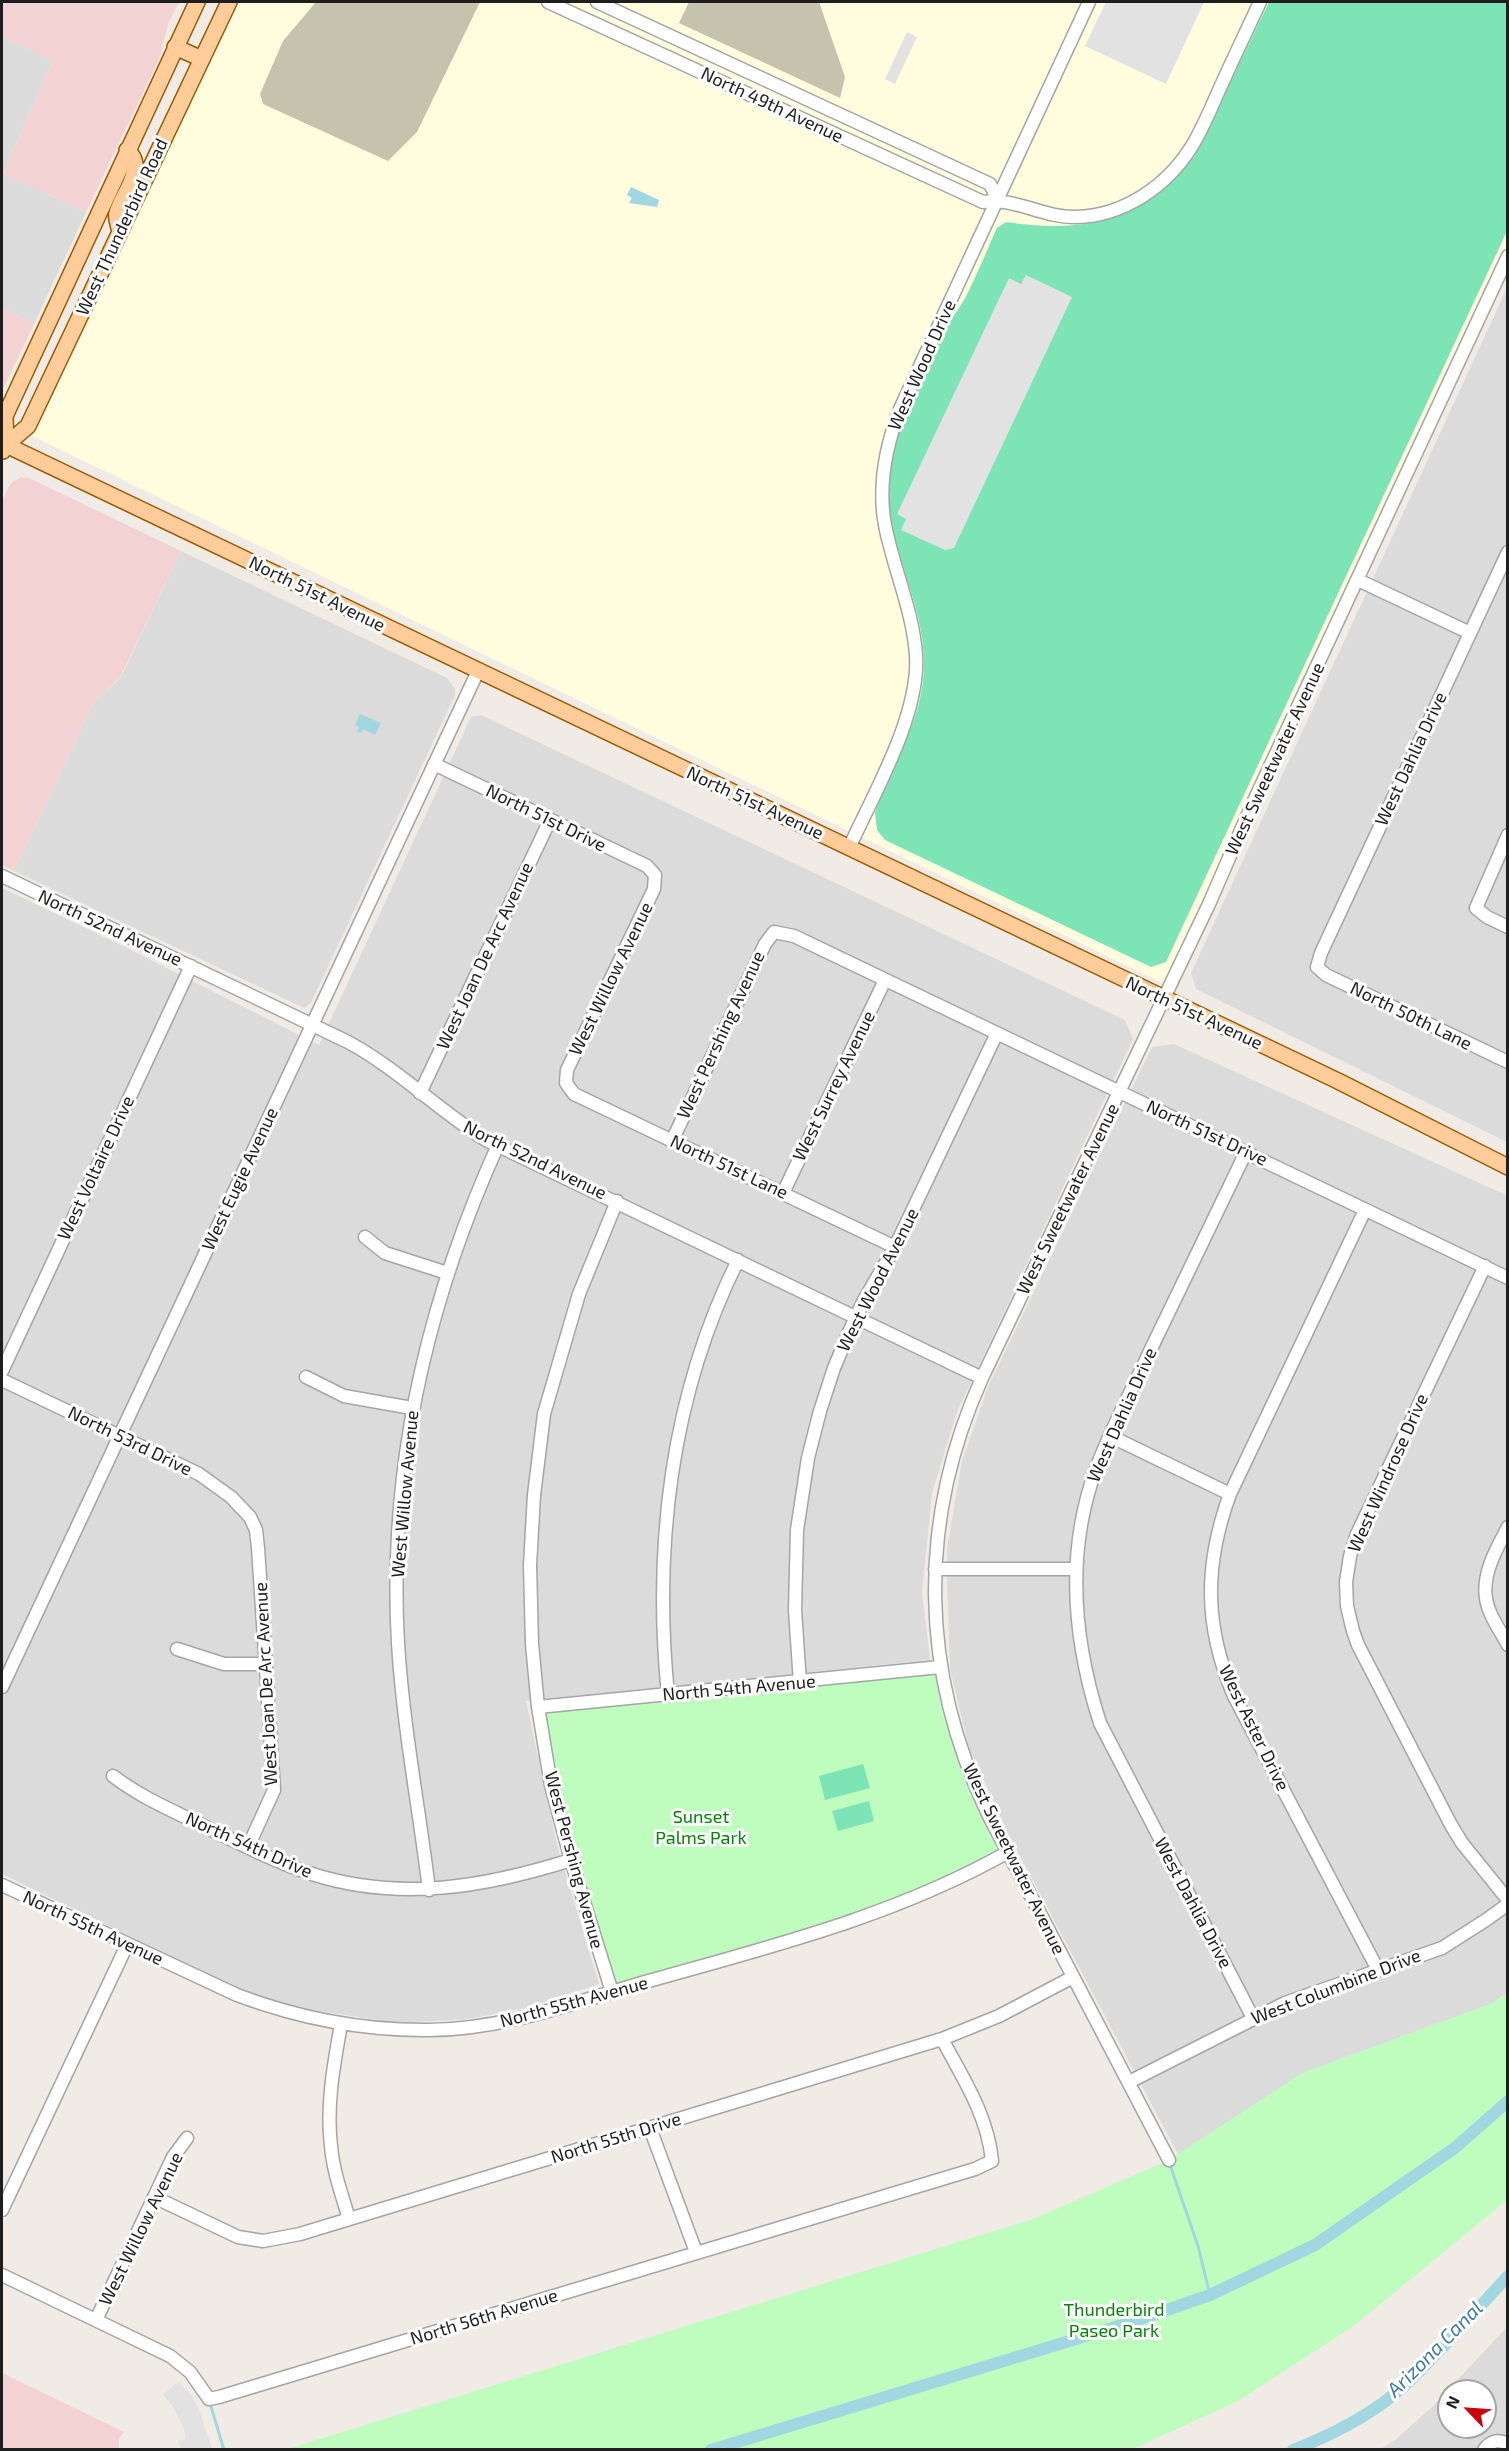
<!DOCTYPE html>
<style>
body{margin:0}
#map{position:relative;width:1509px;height:2451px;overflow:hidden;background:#f0ebe4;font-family:"Exo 2",sans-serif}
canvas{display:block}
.frame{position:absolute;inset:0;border:3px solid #1e1e1e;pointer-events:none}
.north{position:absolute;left:1437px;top:2379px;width:60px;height:60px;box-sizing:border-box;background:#fff;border:2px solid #a5a5a5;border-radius:50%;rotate:295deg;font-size:16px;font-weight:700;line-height:24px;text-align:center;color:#1e1e1e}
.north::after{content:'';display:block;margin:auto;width:21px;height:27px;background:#cd000e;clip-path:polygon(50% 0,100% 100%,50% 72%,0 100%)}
</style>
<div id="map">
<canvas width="1509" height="2451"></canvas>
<div class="frame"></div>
<div class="north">N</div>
</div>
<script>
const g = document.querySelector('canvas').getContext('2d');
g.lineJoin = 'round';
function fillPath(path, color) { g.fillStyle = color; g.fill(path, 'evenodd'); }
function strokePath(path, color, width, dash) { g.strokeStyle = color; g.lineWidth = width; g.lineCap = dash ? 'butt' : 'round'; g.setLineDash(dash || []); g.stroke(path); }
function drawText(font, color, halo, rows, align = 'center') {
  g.font = font + ' "Exo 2",sans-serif'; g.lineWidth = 6; g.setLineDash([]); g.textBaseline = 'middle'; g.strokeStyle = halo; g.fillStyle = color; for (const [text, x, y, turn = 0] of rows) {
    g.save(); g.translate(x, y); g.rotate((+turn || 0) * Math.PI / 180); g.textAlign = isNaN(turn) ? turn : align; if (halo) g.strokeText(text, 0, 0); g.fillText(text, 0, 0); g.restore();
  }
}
fillPath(new Path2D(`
 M2,36L53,61L3,173L86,212L34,324L2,308Z
 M1507,288V1142L1196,989L1191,973Z
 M181,551L447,678L455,689V695L311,1003L304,1008L14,871L93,703L121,677Z
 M481,715L1125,1020L1133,1039L957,1412L932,1493L922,1593L930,1660L526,1701L557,1845L599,1984L526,2008L468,2019L399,2023L298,2008L236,1988L2,1874V888L125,947L319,1045L471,717Z
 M1174,1044L1508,1196L1507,1992L1495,2002L1178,2154L1010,1837L969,1748L950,1669L947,1580V1548L962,1461L988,1387L1152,1047Z
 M1507,2327V2449L1379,2450L1395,2440L1432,2407ZM1449,2391H1485V2427H1449Z`), '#dcdbdb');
fillPath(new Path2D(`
 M2,2H179L168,24L159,59L86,212L3,173L53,61L2,36Z
 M2,308L34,324L2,391Z
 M21,477L29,478L181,551L120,677L93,703L14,871L2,865V501L10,484Z
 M2,2373L124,2432L119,2439V2449H2Z`), '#f2d2d3');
fillPath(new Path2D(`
 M234,2H1507V249L1165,984L32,436Z`), '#fffdde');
fillPath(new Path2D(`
 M316,2H480L417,132L388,161L263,104L260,94L283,41Z
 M689,2H819L845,77L840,98L679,23Z`), '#c5c3ae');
fillPath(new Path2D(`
 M940,1667L950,1715L1008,1852L907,1901L612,1992L571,1860L538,1707Z
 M1507,1992V2200L1355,2325L1238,2401L1140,2446L1128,2450H284L1033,2219L1169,2160L1302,2073L1495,2002Z`), '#befdbe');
fillPath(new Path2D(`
 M1269,2H1507V231L1166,962L1151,967L885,840L877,830L875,813C893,762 924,719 924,663C924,600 885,544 889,481C892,435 914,378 937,340C945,327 955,315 963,302C976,278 986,252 997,228L1006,222C1087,234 1139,221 1194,157Z
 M863,1764L870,1788L825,1800L819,1776Z
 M869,1801L874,1821L838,1831L832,1811Z`), '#7ce4b5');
fillPath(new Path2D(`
 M1106,2H1204L1166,84L1085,46Z
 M907,32L917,37L895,84L885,79Z
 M1026,275L1072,297L954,548L945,550L901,530L906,519L897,514L1009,278L1021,284Z
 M178,2381L190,2394L198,2407L212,2449H181L178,2441L186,2439L184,2429L174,2408L163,2395Z`), '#e2e2e2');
fillPath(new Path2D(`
 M631,187L659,200L657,207L629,203L632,198L627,195Z
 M360,714L381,723L375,735L363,729L361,733L357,732L359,727L355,725Z`), '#a1d7e0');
strokePath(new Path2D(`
 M1169,2162L1198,2246L1210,2295
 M210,2403L224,2450`), '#a1d7e0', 3);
strokePath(new Path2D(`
 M711,2450L1132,2322L1210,2295L1315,2245L1456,2147L1508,2101
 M1293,2450C1332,2435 1373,2414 1404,2386C1440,2353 1474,2312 1508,2276`), '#a1d7e0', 12);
const minor = new Path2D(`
 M548,2L983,202C1014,197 1044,218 1076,217C1124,216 1167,186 1192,146C1203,128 1211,108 1220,88C1233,59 1247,30 1260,2
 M597,2L990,184L998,200
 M1508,552L1321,953L1317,967L1326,975L1508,1062
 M1358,580L1470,633
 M434,764L647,866L655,875L654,889L567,1070L566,1083L574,1094L895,1247
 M1508,835L1476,908L1487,917L1508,927
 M849,848C874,793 920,715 916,655C913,612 895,572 886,530C877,489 885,448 900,409L1089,2
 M2,876L348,1042C398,1069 438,1110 486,1140L982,1378
 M420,1093L550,820
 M672,1141L765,944L774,932L794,936L1508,1278
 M1246,1152C1214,1217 1183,1283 1151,1349C1133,1389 1111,1428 1096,1469C1065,1553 1073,1639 1100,1723L1253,2018
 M783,1193L885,980
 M1365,1210L1230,1494C1204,1565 1204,1626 1234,1696L1378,1970
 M365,1237L385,1253L447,1273
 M1485,1266L1357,1534L1350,1556L1346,1582L1347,1606L1353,1631L1358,1645L1451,1825L1462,1843L1508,1900
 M2,1371L191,966
 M306,1377L344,1396L412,1408
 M2,1380L199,1474L231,1497L250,1517L256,1530L258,1548L274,1790L248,1847
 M1110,1436L1230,1494
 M1508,1527C1497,1548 1482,1573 1486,1598C1488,1614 1500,1630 1508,1645
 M935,1569H1076
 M177,1649L224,1664H266
 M800,1683L795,1610L797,1530L808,1458L820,1411L834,1368L849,1332L864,1300L895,1247L997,1033
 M2,1687L478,671
 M668,1695C653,1546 671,1395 738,1260
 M538,1707L940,1667
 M113,1776C143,1799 178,1813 212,1830C245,1846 278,1863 312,1874C400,1902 485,1887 571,1860
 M2,1885L237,1995C298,2018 359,2030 424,2030C500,2031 573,2003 645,1982C769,1947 895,1916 1008,1852
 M429,1890C419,1807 403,1726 398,1643C388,1470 427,1302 498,1145
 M612,1992L571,1860L551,1785L538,1707L532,1644L530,1565L534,1495L544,1414L579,1294L617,1201
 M341,2024C334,2064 326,2105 331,2146C333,2171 342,2195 349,2219
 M1129,2082L1285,2003L1442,1948L1486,1920L1508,1904
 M650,2128L696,2252
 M1169,2160L988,1814C920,1672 917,1522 982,1378L1209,904L1252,805L1508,256
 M154,2197L238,2237L263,2241L300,2234L942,2039L999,2016L1073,1977
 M2,2210L127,1945
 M2,2275L170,2356L190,2372L209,2399L219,2397L975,2169L992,2161C988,2116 963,2078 942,2039
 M96,2320L173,2157L187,2138
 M1484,2450C1490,2441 1498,2439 1508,2444`);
const major = new Path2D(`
 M175,47L202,59
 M120,232C119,226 115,218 117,213C122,194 148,167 127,150
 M2,443L1338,1081L1508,1167
 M6,445L28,426L229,2
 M3,451L6,445L5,416L197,2`);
strokePath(minor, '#a5a5a5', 15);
strokePath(major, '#995b00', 18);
strokePath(minor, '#fff', 12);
strokePath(major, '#ffcc9a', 15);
drawText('18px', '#1e1e1e', '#fff', [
 ["North 49th Avenue",772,105,25],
 ["West Thunderbird Road",122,227,-65],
 ["West Wood Drive",922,365,-66],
 ["North 51st Avenue",317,594,26],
 ["West Sweetwater Avenue",1275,759,-65],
 ["West Dahlia Drive",1411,759,-65],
 ["North 51st Avenue",755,803,25],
 ["North 51st Drive",546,818,26],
 ["North 52nd Avenue",110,928,25],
 ["West Joan De Arc Avenue",485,956,-65],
 ["West Willow Avenue",611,979,-64],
 ["North 51st Avenue",1194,1013,25],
 ["North 50th Lane",1411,1016,26],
 ["West Pershing Avenue",721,1035,-65],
 ["West Surrey Avenue",834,1086,-64],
 ["North 51st Drive",1207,1133,25],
 ["North 52nd Avenue",535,1160,26],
 ["North 51st Lane",729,1167,25],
 ["West Voltaire Drive",96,1168,-65],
 ["West Eugie Avenue",240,1179,-65],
 ["West Sweetwater Avenue",1068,1199,-64],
 ["West Wood Avenue",878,1280,-63],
 ["West Dahlia Drive",1122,1415,-66],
 ["North 53rd Drive",130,1441,26],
 ["West Windrose Drive",1388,1473,-66],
 ["West Willow Avenue",405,1494,-85],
 ["West Joan De Arc Avenue",266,1684,-93],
 ["North 54th Avenue",739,1688,-5],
 ["West Aster Drive",1254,1728,64],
 ["North 54th Drive",249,1845,24],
 ["West Sweetwater Avenue",1014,1859,64],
 ["West Pershing Avenue",574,1860,75],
 ["West Dahlia Drive",1193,1903,62],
 ["North 55th Avenue",93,1928,25],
 ["West Columbine Drive",1336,1987,-21],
 ["North 55th Avenue",574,2002,-15],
 ["North 55th Drive",616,2138,-17],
 ["West Willow Avenue",141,2229,-64],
 ["North 56th Avenue",484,2317,-17]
]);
drawText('18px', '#048406', '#fff', [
 ["Sunset",701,1817],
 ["Palms Park",701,1838],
 ["Thunderbird",1114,2310],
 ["Paseo Park",1114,2331]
]);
drawText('italic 20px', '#3f78a4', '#fff', [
 ["Arizona Canal",1435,2349,-45]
]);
</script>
